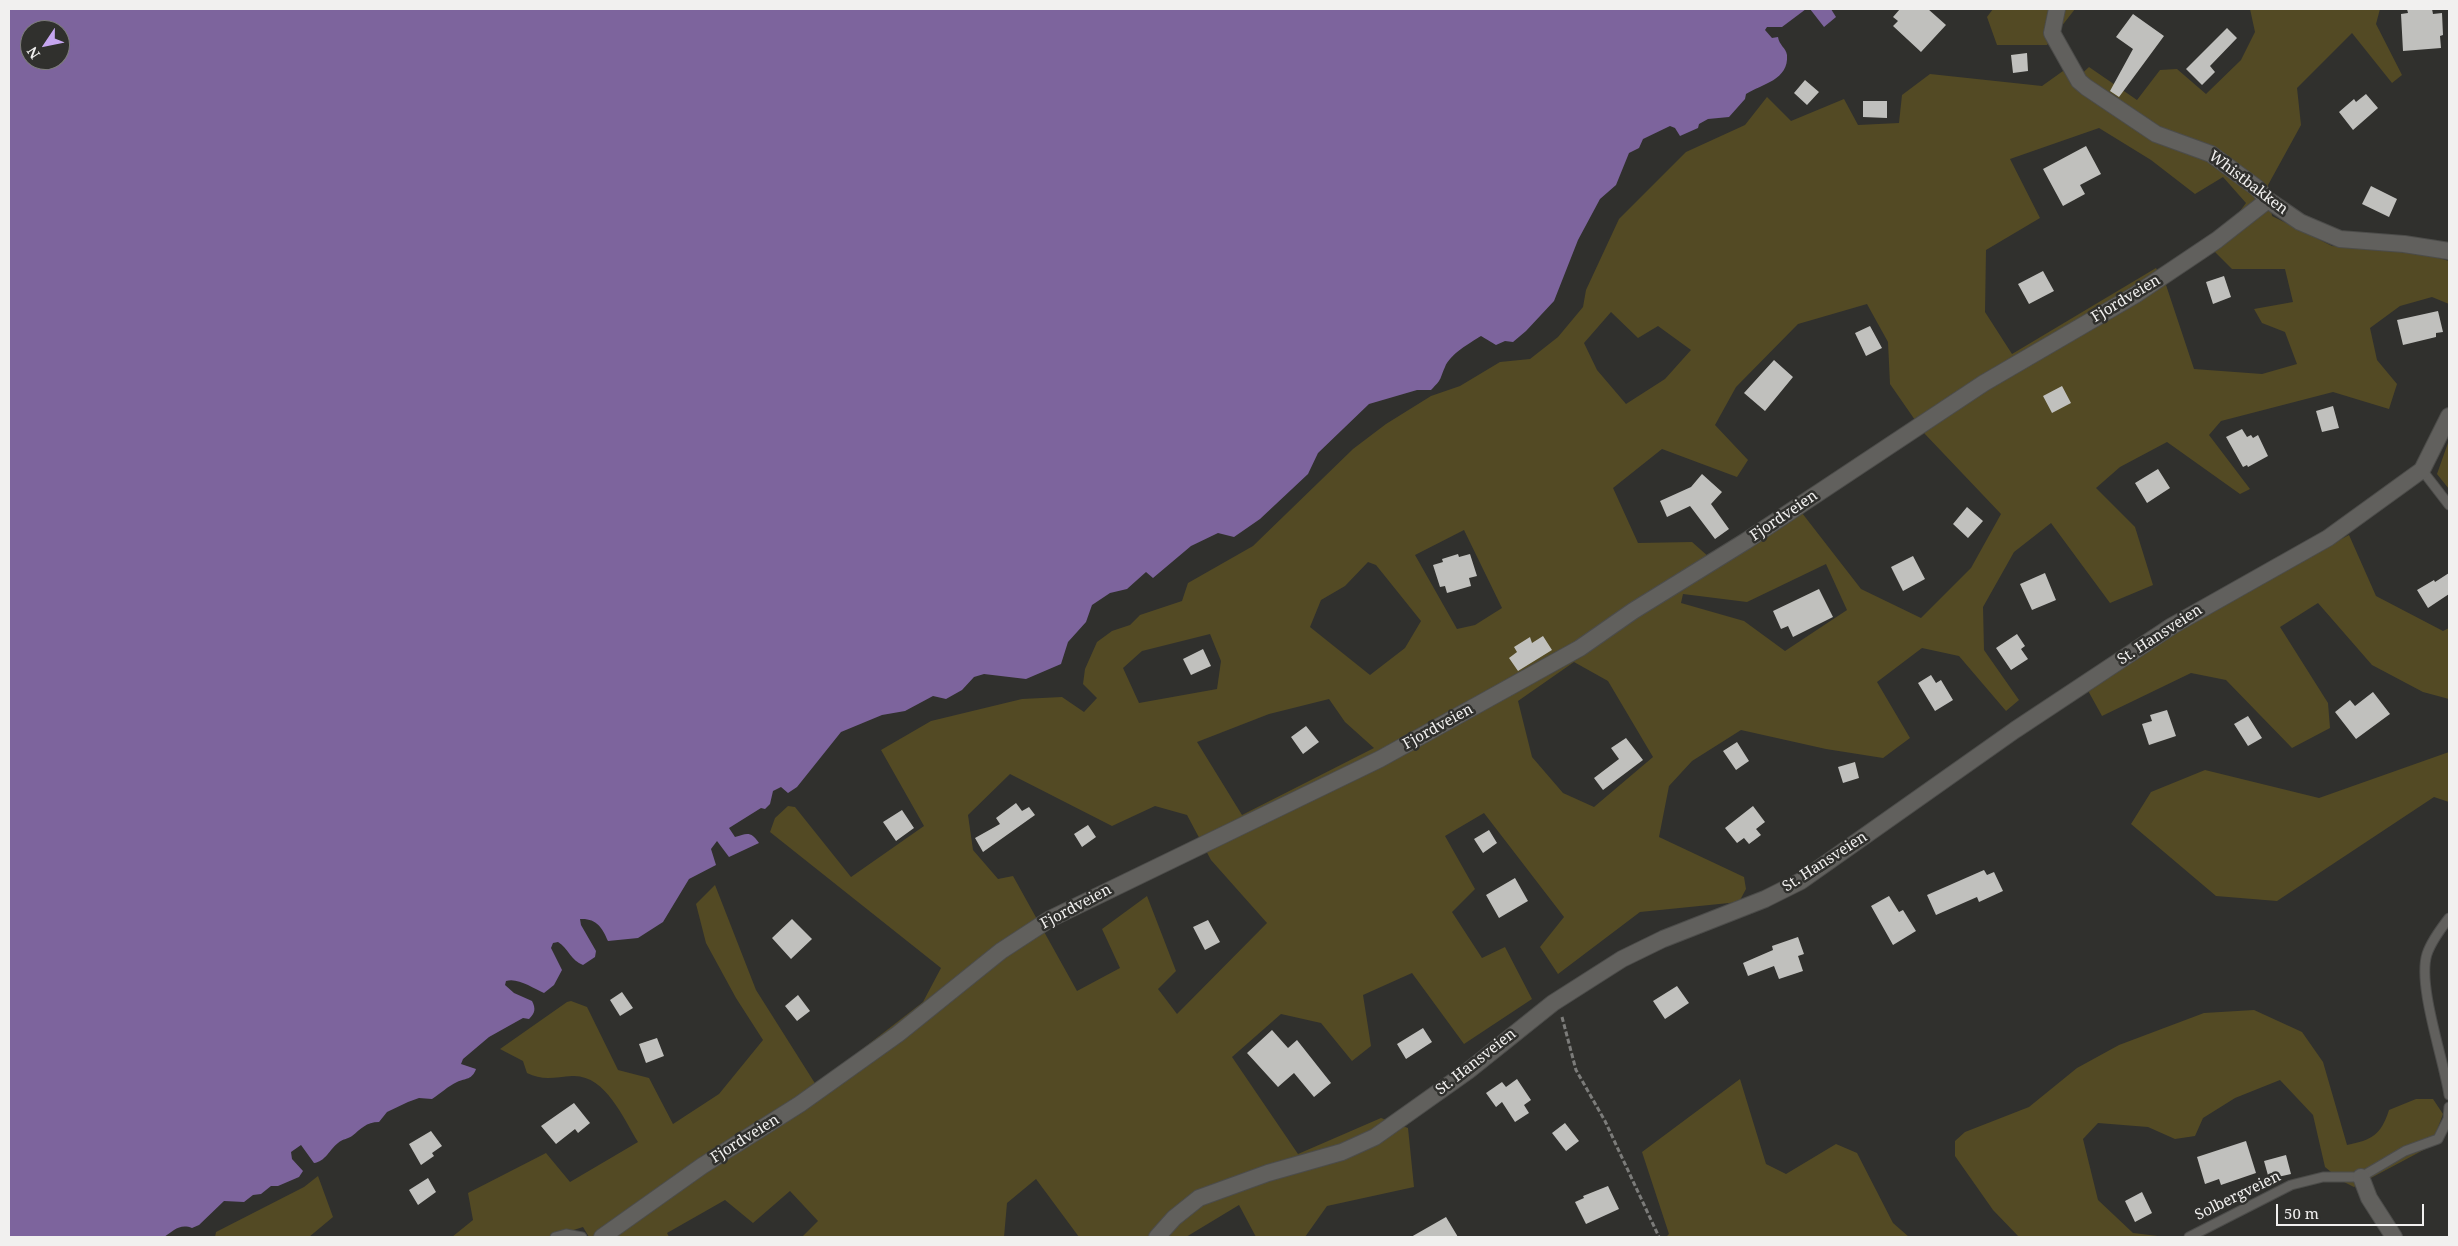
<!DOCTYPE html>
<style>
body{margin:0}
#map{position:relative;width:2458px;height:1246px;overflow:hidden;background:#30302d;font-family:"Noto Serif",serif}
canvas{display:block}
.frame{position:absolute;inset:0;border:10px solid #f1f0ef;pointer-events:none}
.north{position:absolute;left:20px;top:20px;width:50px;height:50px;box-sizing:border-box;background:#30302d;border:1px solid #7d7d7b;border-radius:50%;rotate:236deg;font-size:14px;font-weight:700;line-height:20px;text-align:center;color:#f1f0ef}
.north::after{content:'';display:block;margin:auto;width:18px;height:22px;background:#c6a6f0;clip-path:polygon(50% 0,100% 100%,50% 72%,0 100%)}
.scale{position:absolute;left:2276px;top:1204px;width:148px;height:22px;box-sizing:border-box;border:2px solid #f1f0ef;border-top:0;padding-left:6px;font-size:15px;line-height:18px;white-space:nowrap;color:#f1f0ef;-webkit-text-stroke:4px #30302d;paint-order:stroke}
</style>
<div id="map">
<canvas width="2458" height="1246"></canvas>
<div class="frame"></div>
<div class="north">N</div>
<div class="scale">50 m</div>
</div>
<script>
const g = document.querySelector('canvas').getContext('2d');
g.lineJoin = 'round';
function fillPath(path, color) { g.fillStyle = color; g.fill(path, 'evenodd'); }
function strokePath(path, color, width, dash) { g.strokeStyle = color; g.lineWidth = width; g.lineCap = dash ? 'butt' : 'round'; g.setLineDash(dash || []); g.stroke(path); }
function drawText(font, color, halo, rows, align = 'center') {
  g.font = font + ' "Noto Serif",serif'; g.lineWidth = 5; g.setLineDash([]); g.textBaseline = 'middle'; g.strokeStyle = halo; g.fillStyle = color; for (const [text, x, y, turn = 0] of rows) {
    g.save(); g.translate(x, y); g.rotate((+turn || 0) * Math.PI / 180); g.textAlign = isNaN(turn) ? turn : align; if (halo) g.strokeText(text, 0, 0); g.fillText(text, 0, 0); g.restore();
  }
}
fillPath(new Path2D(`
 M1993,9H2075L2047,45H1997L1987,17Z
 M2250,9H2380L2376,24L2402,75L2392,83L2352,33L2297,88L2301,125L2268,185L2272,216L2332,246L2418,252L2449,261V304L2432,297L2400,306L2370,328L2377,360L2397,384L2389,409L2333,392L2221,421L2209,435L2250,489L2240,494L2167,442L2120,467L2096,488L2135,527L2153,585L2110,603L2051,523L2014,552L1983,607L1984,650L2019,700L2006,711L1959,656L1922,648L1877,682L1910,738L1883,758L1826,749L1741,730L1692,761L1669,786L1659,837L1744,877L1746,889L1739,902L1640,912L1558,974L1540,947L1564,917L1484,813L1445,836L1475,889L1452,912L1482,958L1505,947L1532,999L1464,1044L1412,973L1363,995L1371,1046L1352,1061L1321,1023L1281,1014L1232,1057L1298,1154L1381,1118L1408,1128L1414,1187L1327,1206L1305,1237H1256L1239,1205L1186,1237H1079L1036,1179L1007,1203L1004,1237H802L818,1221L790,1191L753,1223L725,1200L667,1233L669,1237H589L583,1227L552,1237H452L473,1220L468,1193L546,1153L570,1182L638,1142C623,1118 605,1074 572,1076C556,1077 542,1081 527,1073L523,1061L500,1049L567,1002L571,1001L587,1007L618,1070L649,1078L673,1124L719,1094L763,1040L736,998L706,943L696,904L715,885L756,990L816,1085L923,1002L941,968L770,832L775,818L788,806L795,807L851,877L924,826L881,750L931,721L1022,699L1062,697L1084,712L1097,698L1083,684L1085,669L1097,642L1112,631L1130,625L1140,615L1182,601L1188,583L1253,546L1353,449L1386,424L1431,396L1460,386L1500,362L1530,359L1558,337L1583,307L1586,290L1619,219L1686,152L1745,125L1767,97L1791,121L1844,99L1858,125L1899,123L1902,95L1930,74L2042,86L2063,71L2074,81L2089,67L2137,100L2160,70L2177,69L2206,94L2241,60L2255,32ZM2099,128L2151,160L2195,194L2223,177L2246,203L2212,249L2232,269H2285L2293,302L2254,309L2262,323L2285,332L2297,364L2262,374L2194,369L2166,285L2156,268L2012,354L1985,312L1986,250L2040,218L2010,159ZM1867,304L1888,342L1890,384L1924,433L2001,514L1971,568L1921,618L1861,589L1802,513L1718,565L1692,542L1638,543L1613,488L1662,449L1737,477L1748,460L1715,425L1736,387L1798,324ZM1611,312L1638,338L1658,326L1691,350L1665,379L1626,404L1597,370L1584,343ZM1464,530L1502,608L1475,625L1457,629L1415,555ZM1368,562L1376,565L1421,621L1405,648L1370,675L1310,627L1321,600L1345,586ZM1826,564L1847,610L1785,651L1744,621L1681,603L1683,594L1747,602ZM1210,634L1221,661L1217,689L1139,703L1123,668L1142,651ZM1574,662L1608,681L1653,757L1594,807L1563,793L1532,757L1518,701ZM1329,699L1345,722L1374,748L1242,815L1197,742L1269,714ZM1010,774L1112,826L1155,806L1187,815L1211,860L1267,923L1177,1014L1158,989L1176,971L1147,896L1102,929L1120,968L1077,991L1013,876L998,879L973,850L968,815Z
 M2449,440V489L2437,474Z
 M2349,535L2376,596L2443,631L2449,628V699L2423,692L2372,665L2318,603L2280,627L2328,703L2330,728L2292,748L2226,680L2191,673L2102,716L2086,687L2196,615Z
 M2449,752V802L2434,797L2277,901L2216,896L2131,824L2151,792L2205,770L2319,798Z
 M2254,1010L2302,1032L2323,1062L2347,1145C2372,1140 2381,1135 2389,1110L2416,1099H2433L2443,1114L2431,1146L2354,1187L2342,1181L2325,1167L2313,1115L2280,1080L2235,1098L2203,1118L2195,1136L2175,1139L2148,1127L2098,1123L2083,1139L2098,1200L2133,1233L2166,1237H2019L1993,1210L1955,1156V1141L1965,1132L2029,1107L2077,1068L2119,1045L2204,1013Z
 M1740,1079L1766,1164L1786,1174L1836,1144L1857,1153L1893,1223L1909,1237H1666L1669,1234L1642,1152Z
 M318,1176L333,1217L309,1237H215L216,1232L304,1187Z`), '#534a24');
fillPath(new Path2D(`
 M9,9H1806L1782,27H1767L1765,30L1772,38L1778,37C1779,45 1786,48 1787,55C1789,80 1762,84 1746,94L1745,99L1729,117L1708,119L1699,124L1698,128L1680,136L1675,128L1670,126L1643,139L1639,148L1629,153L1616,185L1600,199L1578,240L1554,301L1526,331L1513,342L1505,341L1496,345L1481,336C1470,343 1450,354 1445,367C1439,380 1443,378 1431,390H1417L1369,404L1318,453L1308,474L1260,519L1234,537L1218,533L1191,546L1153,578L1146,572L1127,589L1110,593L1092,605L1086,622L1068,642L1061,664L1026,679L984,674L974,677L962,690L946,699L933,696L905,711L882,715L841,732L797,787L788,793L781,787L773,791L770,804L765,809L761,808L729,828L735,837C747,833 751,831 759,843L729,857L717,841L711,849L716,865L689,879L663,922L638,938L608,941C602,927 596,918 580,919L581,925L596,951L595,957L583,965C571,961 568,948 558,942L553,943L551,948L562,970L554,985L544,993C533,988 517,977 506,981L505,985L514,993L532,1001C536,1009 535,1013 529,1019L523,1018L489,1037L463,1059L461,1064L476,1069C472,1080 466,1078 457,1082C448,1086 440,1094 432,1099L419,1098L408,1102L387,1112L379,1122C366,1122 361,1129 352,1136C348,1139 342,1139 338,1143C330,1149 325,1162 314,1163L301,1145L291,1152L292,1159L303,1171L299,1177L278,1186H271L261,1194L253,1195L244,1202L224,1201L199,1225L192,1228C180,1223 173,1231 164,1237H9ZM30,30H60V60H30Z
 M1810,9H1831L1836,17L1824,27Z`), '#7d649d');
fillPath(new Path2D(`
 M1900,9H1928L1946,25L1921,52L1893,26L1898,21L1893,17Z
 M2407,9H2432L2433,14L2442,13L2443,35L2440,36L2441,48L2403,51L2401,14L2408,13Z
 M2133,14L2164,36L2119,97L2110,91L2133,49L2116,37Z
 M2227,28L2237,38L2210,66L2215,72L2202,85L2186,69Z
 M2027,53L2028,71L2013,73L2011,55Z
 M1805,80L1819,92L1807,105L1794,93Z
 M2366,94L2378,108L2353,130L2339,112L2354,99L2356,102Z
 M1863,101H1887V118L1863,117Z
 M2086,146L2101,174L2080,185L2085,194L2063,206L2043,169Z
 M2371,186L2397,199L2389,217L2362,204Z
 M2043,271L2054,291L2029,304L2018,284Z
 M2224,276L2231,297L2213,304L2206,282Z
 M2438,311L2443,332L2436,333V337L2403,345L2397,320Z
 M1870,326L1882,348L1866,356L1855,333Z
 M1774,360L1793,377L1765,411L1744,393Z
 M2062,386L2071,403L2052,413L2043,396Z
 M2333,406L2339,428L2322,432L2316,411Z
 M2242,429L2247,437L2251,435L2253,438L2258,435L2268,456L2248,467L2247,465L2243,467L2226,437Z
 M2158,469L2170,488L2147,503L2135,483Z
 M1702,474L1722,492L1711,504L1729,529L1715,539L1690,506L1667,517L1660,501L1691,487Z
 M1967,507L1983,521L1968,538L1953,524Z
 M1458,554L1459,557L1470,554L1477,576L1469,578L1471,586L1447,593L1445,586L1440,587L1433,565L1443,562L1442,559Z
 M1913,556L1925,579L1903,591L1891,567Z
 M2045,573L2056,600L2032,610L2020,584Z
 M2449,573V594L2428,608L2417,590L2434,580L2435,582Z
 M1819,589L1833,617L1793,637L1788,626L1781,629L1773,611Z
 M2017,634L2025,646L2021,649L2028,659L2011,670L1996,648Z
 M1543,636L1552,650L1518,671L1509,658L1517,652L1514,647L1530,637L1532,643Z
 M1203,649L1211,666L1191,675L1183,659Z
 M1931,675L1936,683L1941,680L1953,700L1935,711L1918,683Z
 M2373,692L2390,714L2356,739L2335,712L2350,700L2355,706Z
 M2167,710L2176,736L2149,745L2142,724L2152,721L2150,715Z
 M2248,716L2262,738L2248,746L2234,724Z
 M1306,726L1319,742L1303,754L1291,737Z
 M1626,738L1643,760L1603,790L1594,778L1619,759L1611,748Z
 M1737,742L1749,761L1736,770L1723,751Z
 M1855,762L1859,778L1843,783L1838,767Z
 M1016,803L1022,811L1029,807L1035,815L983,852L975,838L1000,824L996,818Z
 M1753,806L1765,822L1756,829L1761,835L1749,844L1744,838L1737,843L1725,828Z
 M902,810L914,828L896,841L883,822Z
 M1088,825L1096,837L1082,847L1074,834Z
 M1489,830L1497,843L1483,853L1474,839Z
 M1984,870L1987,875L1994,872L2003,891L1979,902L1977,897L1936,915L1927,895Z
 M1515,878L1528,901L1499,918L1486,895Z
 M1889,896L1899,912L1903,910L1916,931L1893,945L1871,906Z
 M792,919L812,939L791,959L772,938Z
 M1208,920L1220,942L1205,950L1193,927Z
 M1798,937L1804,954L1798,956L1803,971L1779,979L1774,966L1748,976L1743,963L1773,950L1772,946Z
 M1677,986L1689,1003L1665,1019L1653,1001Z
 M622,992L633,1008L620,1016L610,1000Z
 M798,995L810,1011L797,1021L785,1006Z
 M1423,1028L1432,1042L1406,1059L1397,1044Z
 M1272,1030L1288,1048L1297,1040L1331,1083L1314,1097L1294,1073L1278,1087L1247,1053Z
 M657,1038L664,1056L646,1063L639,1044Z
 M1517,1079L1531,1100L1524,1105L1529,1113L1515,1122L1502,1102L1496,1107L1486,1093L1502,1082L1506,1087Z
 M574,1103L590,1123L578,1133L575,1129L556,1144L541,1126Z
 M1565,1123L1579,1141L1566,1151L1552,1133Z
 M431,1131L442,1146L432,1153L434,1156L421,1165L409,1144Z
 M2246,1141L2256,1173L2221,1185L2219,1179L2205,1184L2197,1157Z
 M2286,1155L2291,1174L2269,1179L2264,1161Z
 M428,1178L436,1192L418,1205L409,1190Z
 M1608,1186L1619,1209L1586,1224L1575,1202L1584,1198L1583,1196Z
 M2142,1192L2152,1213L2135,1222L2125,1201Z
 M1446,1217L1458,1237H1411Z`), '#c0c0bd');
const lane = new Path2D(`
 M2422,470L2449,505
 M2449,918C2442,927 2431,942 2427,954C2417,985 2444,1060 2449,1095
 M555,1237L566,1234L582,1237
 M2189,1237L2291,1185L2323,1177H2361L2405,1151L2438,1139L2448,1119L2449,1107`);
const street = new Path2D(`
 M2057,9L2052,33L2079,81L2086,87L2156,134L2211,154L2257,188L2268,200L2300,222L2340,239L2404,244L2449,251
 M2361,1177L2369,1198L2394,1237
 M602,1237L702,1166L800,1104L898,1034L1001,951L1050,919L1380,759L1580,648L1633,611L1746,541L1984,383L2135,295L2217,240L2268,200
 M1157,1237L1174,1218L1199,1198L1268,1173L1342,1152L1375,1137L1468,1071L1553,1003L1622,959L1663,939L1765,899L1801,881L2015,730L2172,626L2328,538L2422,470L2449,416`);
strokePath(lane, '#4c4c4a', 11);
strokePath(street, '#4c4c4a', 18);
strokePath(new Path2D(`
 M1562,1017L1576,1070L1605,1121L1659,1237`), '#7c7c7a', 3, [5, 2.5]);
strokePath(lane, '#61605d', 9);
strokePath(street, '#61605d', 16);
drawText('15px', '#f1f0ef', '#30302d', [
 ["Whistbakken",2248,183,37],
 ["Fjordveien",2126,299,-31],
 ["Fjordveien",1784,516,-34],
 ["St. Hansveien",2160,635,-33],
 ["Fjordveien",1438,727,-29],
 ["St. Hansveien",1825,862,-33],
 ["Fjordveien",1076,907,-28],
 ["St. Hansveien",1476,1062,-38],
 ["Fjordveien",745,1139,-32],
 ["Solbergveien",2238,1196,-26]
]);
</script>
